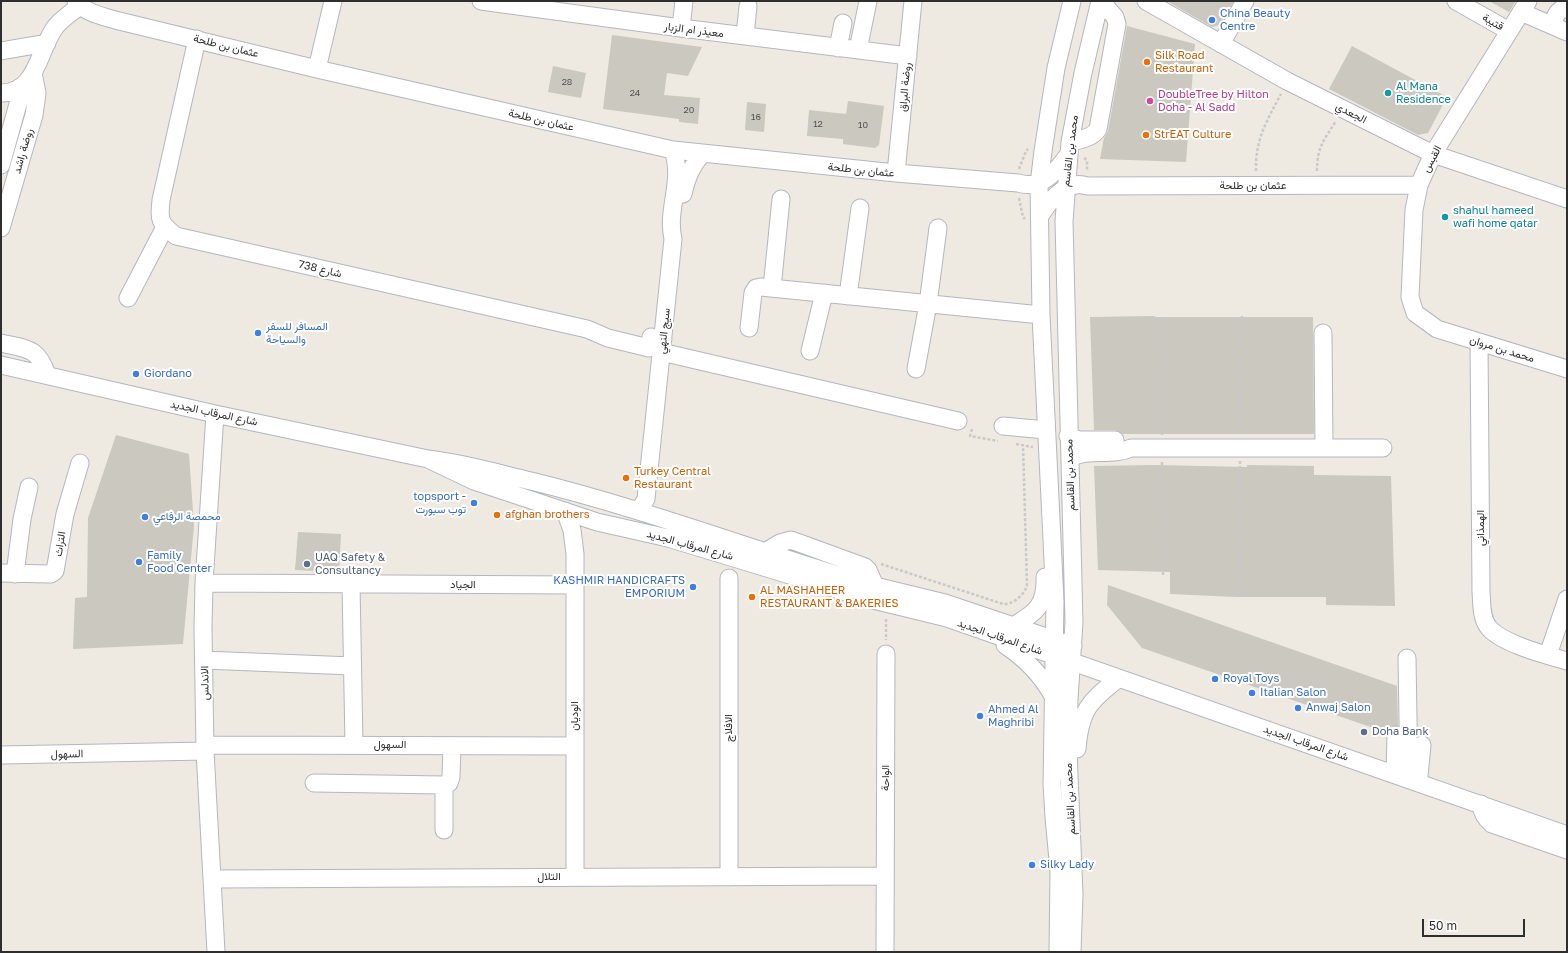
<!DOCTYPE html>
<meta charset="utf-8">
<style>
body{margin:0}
#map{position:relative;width:1568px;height:953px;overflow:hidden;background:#eeeae1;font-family:"Golos Text",sans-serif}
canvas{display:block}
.frame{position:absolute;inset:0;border:2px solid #2e2e2e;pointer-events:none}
.scale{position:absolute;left:1422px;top:919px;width:103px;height:18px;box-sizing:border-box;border:2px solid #2e2e2e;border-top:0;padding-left:5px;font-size:12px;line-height:14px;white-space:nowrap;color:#2e2e2e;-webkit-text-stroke:3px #fff;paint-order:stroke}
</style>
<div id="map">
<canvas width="1568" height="953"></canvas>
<div class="frame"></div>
<div class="scale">50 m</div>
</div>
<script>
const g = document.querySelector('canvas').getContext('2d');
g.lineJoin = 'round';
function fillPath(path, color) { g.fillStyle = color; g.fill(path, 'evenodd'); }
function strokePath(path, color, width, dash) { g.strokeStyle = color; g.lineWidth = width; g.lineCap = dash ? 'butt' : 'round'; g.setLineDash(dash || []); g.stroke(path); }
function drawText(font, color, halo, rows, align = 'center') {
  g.font = font + ' "Golos Text",Vazirmatn,sans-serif'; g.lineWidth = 4; g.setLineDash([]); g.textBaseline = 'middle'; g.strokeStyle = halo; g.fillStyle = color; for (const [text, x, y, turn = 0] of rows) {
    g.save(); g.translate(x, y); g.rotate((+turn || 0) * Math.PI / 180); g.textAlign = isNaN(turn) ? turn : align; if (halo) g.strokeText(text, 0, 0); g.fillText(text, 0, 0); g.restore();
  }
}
fillPath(new Path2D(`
 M1167,1H1234L1220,25L1212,27Z
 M1489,1H1516L1509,12Z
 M1127,26L1195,44L1186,162L1100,159L1104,138L1108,131Z
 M612,35L702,47L688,76L667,73L664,95L700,98L698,124L679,122V119L603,109Z
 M1352,46L1447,97L1428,133L1418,135L1329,89Z
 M553,66L586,73L581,98L548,92Z
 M848,101L884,106L879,145L875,148L843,144V139L807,136L809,110L846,114Z
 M747,102L766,104L764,132L745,130Z
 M1155,316V317H1313L1314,434H1123L1115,430H1094L1090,317Z
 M116,435L189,454L194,526L183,644L73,649L75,598L87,597L88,518Z
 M1156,465L1247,467V465L1314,466V475L1391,476L1395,606L1326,605V597H1236L1170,594V572L1098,570L1094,466Z
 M298,532L341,534L339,572L295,570Z
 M1108,585L1397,686L1398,726H1392L1388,730L1382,731L1142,648L1107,605Z`), '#cac8bf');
const minor = new Path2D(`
 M76,1C85,13 102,16 115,20L317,69L673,150L896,173L1018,183C1041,190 1056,172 1068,155
 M481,1L681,28L908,56
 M1146,1L1287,81L1433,154L1567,199
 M1456,1L1509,31
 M1528,1L1433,154L1419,185L1414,210L1410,297L1415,313L1437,329L1567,369
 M1521,12L1567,32
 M1552,25C1555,17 1558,7 1567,9
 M681,28L684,1
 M745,36L748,6
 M197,39L161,200C159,220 159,223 176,236L587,329L608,338L649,348L655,346L663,339
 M1221,44L1245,1
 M838,48L843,23
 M858,50L868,1
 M1,51L47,43
 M317,69L333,1
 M1,93C38,93 38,49 56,26C63,18 72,12 80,6
 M1070,142C1079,140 1093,138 1098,129L1117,24L1115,17L1101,1
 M1,165L23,86
 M896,173L913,1
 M683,194C686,179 691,166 702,154
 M1040,216C1050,200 1066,179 1087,186L1419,185
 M1,228L34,115L37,93L33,73
 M772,288L781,199
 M848,296L860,208
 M128,298L165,227
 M749,328L753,293L756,288L761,287L1041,315
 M1323,333L1324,448
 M651,337C659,342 661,351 670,354L958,421
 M1479,342L1481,592C1482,604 1481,619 1489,628C1503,644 1546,655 1567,661
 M1,343C27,349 38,347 47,375
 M810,351L824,293
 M1,365L215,414L428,459C463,463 497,473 531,481C637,507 740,545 844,577L875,586L945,603L1073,646
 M916,369L928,304L938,228
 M215,414L204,583L203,628L205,751L216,952
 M1003,426L1046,430
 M1068,436L1079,440H1115
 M1070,458C1089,448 1112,457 1131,448H1383
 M428,459L474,481L597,522L668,538L869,599L947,618L1567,835
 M565,511L572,530L575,554V877
 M639,511L646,499L673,239C666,209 684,182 673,150
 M765,552L780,543L791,540L865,567L868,570L875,586
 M1,573L51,574L55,571L65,514L80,463
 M15,574L22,519L29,487
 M729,578V877
 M204,583L575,585
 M351,584L354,745
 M1013,626C1036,613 1046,605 1045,577
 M1005,645C1026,659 1041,674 1053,696
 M1548,655L1567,599
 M1407,658L1409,778
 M204,660L352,666
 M205,745L575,746
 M1077,749C1080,711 1089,701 1118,679
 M1,755L205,751
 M1395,774L1396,735
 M1419,776L1422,745
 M314,783L444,785L449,783L451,777L452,746
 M444,785V830
 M1481,804C1482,813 1485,818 1492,824L1567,850
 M212,879L885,876
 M885,952L886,654
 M1058,952L1059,871L1054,817L1052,784L1055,601L1041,315L1039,184L1043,151L1056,68L1072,1
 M1072,952L1074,894L1068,751L1069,699L1074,622L1064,221L1070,142L1083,73L1100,1`);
strokePath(minor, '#b4b6c0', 19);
strokePath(new Path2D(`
 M1084,158L1087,160V171
 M1019,169L1026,151L1028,149
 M1256,171C1255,140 1267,120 1281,94
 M1317,171C1317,147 1324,140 1336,121
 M1019,198L1023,217L1025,219
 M972,429L970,436L998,441
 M1240,434L1242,316
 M1162,435L1163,317
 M1016,444L1033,447
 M1240,461V595
 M1162,462L1163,577
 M881,564L1003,604C1012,605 1025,595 1027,585L1023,445
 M886,619V640`), '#c9c9c9', 2.5, [3, 2]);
strokePath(minor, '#fff', 17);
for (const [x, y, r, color] of [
 [1212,20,4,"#3f7fe0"],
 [1147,62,4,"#e8710a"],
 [1388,93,4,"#0f9aa8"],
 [1150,101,4,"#d1479c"],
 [1146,135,4,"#e8710a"],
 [1445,217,4,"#0f9aa8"],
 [258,333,4,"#3f7fe0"],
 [136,374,4,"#3f7fe0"],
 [626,478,4,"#e8710a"],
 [474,503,4,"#3f7fe0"],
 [497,515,4,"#e8710a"],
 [145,517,4,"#3f7fe0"],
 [139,562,4,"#3f7fe0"],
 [307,564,4,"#5c6f8a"],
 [693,587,4,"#3f7fe0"],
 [752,597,4,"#e8710a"],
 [1215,679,4,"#3f7fe0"],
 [1252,693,4,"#3f7fe0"],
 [1298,708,4,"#3f7fe0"],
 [980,716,4,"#3f7fe0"],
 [1364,732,4,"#5c6f8a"],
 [1032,865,4,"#3f7fe0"]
]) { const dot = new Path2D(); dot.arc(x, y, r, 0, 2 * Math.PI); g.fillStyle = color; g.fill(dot); strokePath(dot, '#fff', 1.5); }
drawText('9px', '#555452', null, [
 ["28",567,82],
 ["24",635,93],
 ["20",689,110],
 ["16",756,117],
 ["12",818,124],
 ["10",863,125]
]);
drawText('11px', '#366cbe', '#fff', [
 ["China Beauty",1220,14],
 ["Centre",1220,27],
 ["المسافر للسفر",266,327],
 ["والسياحة",266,340],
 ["Giordano",144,374],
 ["topsport -",466,497,"right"],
 ["توب سبورت",466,510,"right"],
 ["محمصة الرفاعي",153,517],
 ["Family",147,556],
 ["Food Center",147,569],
 ["KASHMIR HANDICRAFTS",685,581,"right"],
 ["EMPORIUM",685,594,"right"],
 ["Royal Toys",1223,679],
 ["Italian Salon",1260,693],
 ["Anwaj Salon",1306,708],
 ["Ahmed Al",988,710],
 ["Maghribi",988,723],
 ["Silky Lady",1040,865]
], 'left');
drawText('11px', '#2e2e2e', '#fff', [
 ["قتيبة",1493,22,30],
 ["معيذر ام الزبار",694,30,7],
 ["عثمان بن طلحة",226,46,14],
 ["روضة البراق",905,87,-85],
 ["الجعدي",1351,113,27],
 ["عثمان بن طلحة",541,120,13],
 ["روضة راشد",23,151,-74],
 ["محمد بن القاسم",1070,151,-83],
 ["القبس",1432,159,-62],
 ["عثمان بن طلحة",861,170,6],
 ["عثمان بن طلحة",1253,186],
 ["شارع 738",320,269,13],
 ["سيج النهي",664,331,-84],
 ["محمد بن مروان",1502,349,17],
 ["شارع المرقاب الجديد",214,413,12],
 ["محمد بن القاسم",1070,475,-92],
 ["الهمذاني",1481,528,-90],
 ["التراث",60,544,-81],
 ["شارع المرقاب الجديد",690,545,15],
 ["الجياد",463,585],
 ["شارع المرقاب الجديد",1000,637,19],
 ["الاندلس",205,683,-91],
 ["الوديان",575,716,-90],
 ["الافلاج",729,728,-90],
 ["شارع المرقاب الجديد",1306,743,19],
 ["السهول",390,745],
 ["السهول",67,754,-1],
 ["الواحة",886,778,-90],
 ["محمد بن القاسم",1070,799,-93],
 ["التلال",549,877]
]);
drawText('11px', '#c56008', '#fff', [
 ["Silk Road",1155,56],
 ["Restaurant",1155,69],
 ["StrEAT Culture",1154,135],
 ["Turkey Central",634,472],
 ["Restaurant",634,485],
 ["afghan brothers",505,515],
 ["AL MASHAHEER",760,591],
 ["RESTAURANT & BAKERIES",760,604]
], 'left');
drawText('11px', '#0d838f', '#fff', [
 ["Al Mana",1396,87],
 ["Residence",1396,100],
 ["shahul hameed",1453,211],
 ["wafi home qatar",1453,224]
], 'left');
drawText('11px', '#b23c85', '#fff', [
 ["DoubleTree by Hilton",1158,95],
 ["Doha - Al Sadd",1158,108]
], 'left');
drawText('11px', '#4e5e75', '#fff', [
 ["UAQ Safety &",315,558],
 ["Consultancy",315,571],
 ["Doha Bank",1372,732]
], 'left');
</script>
